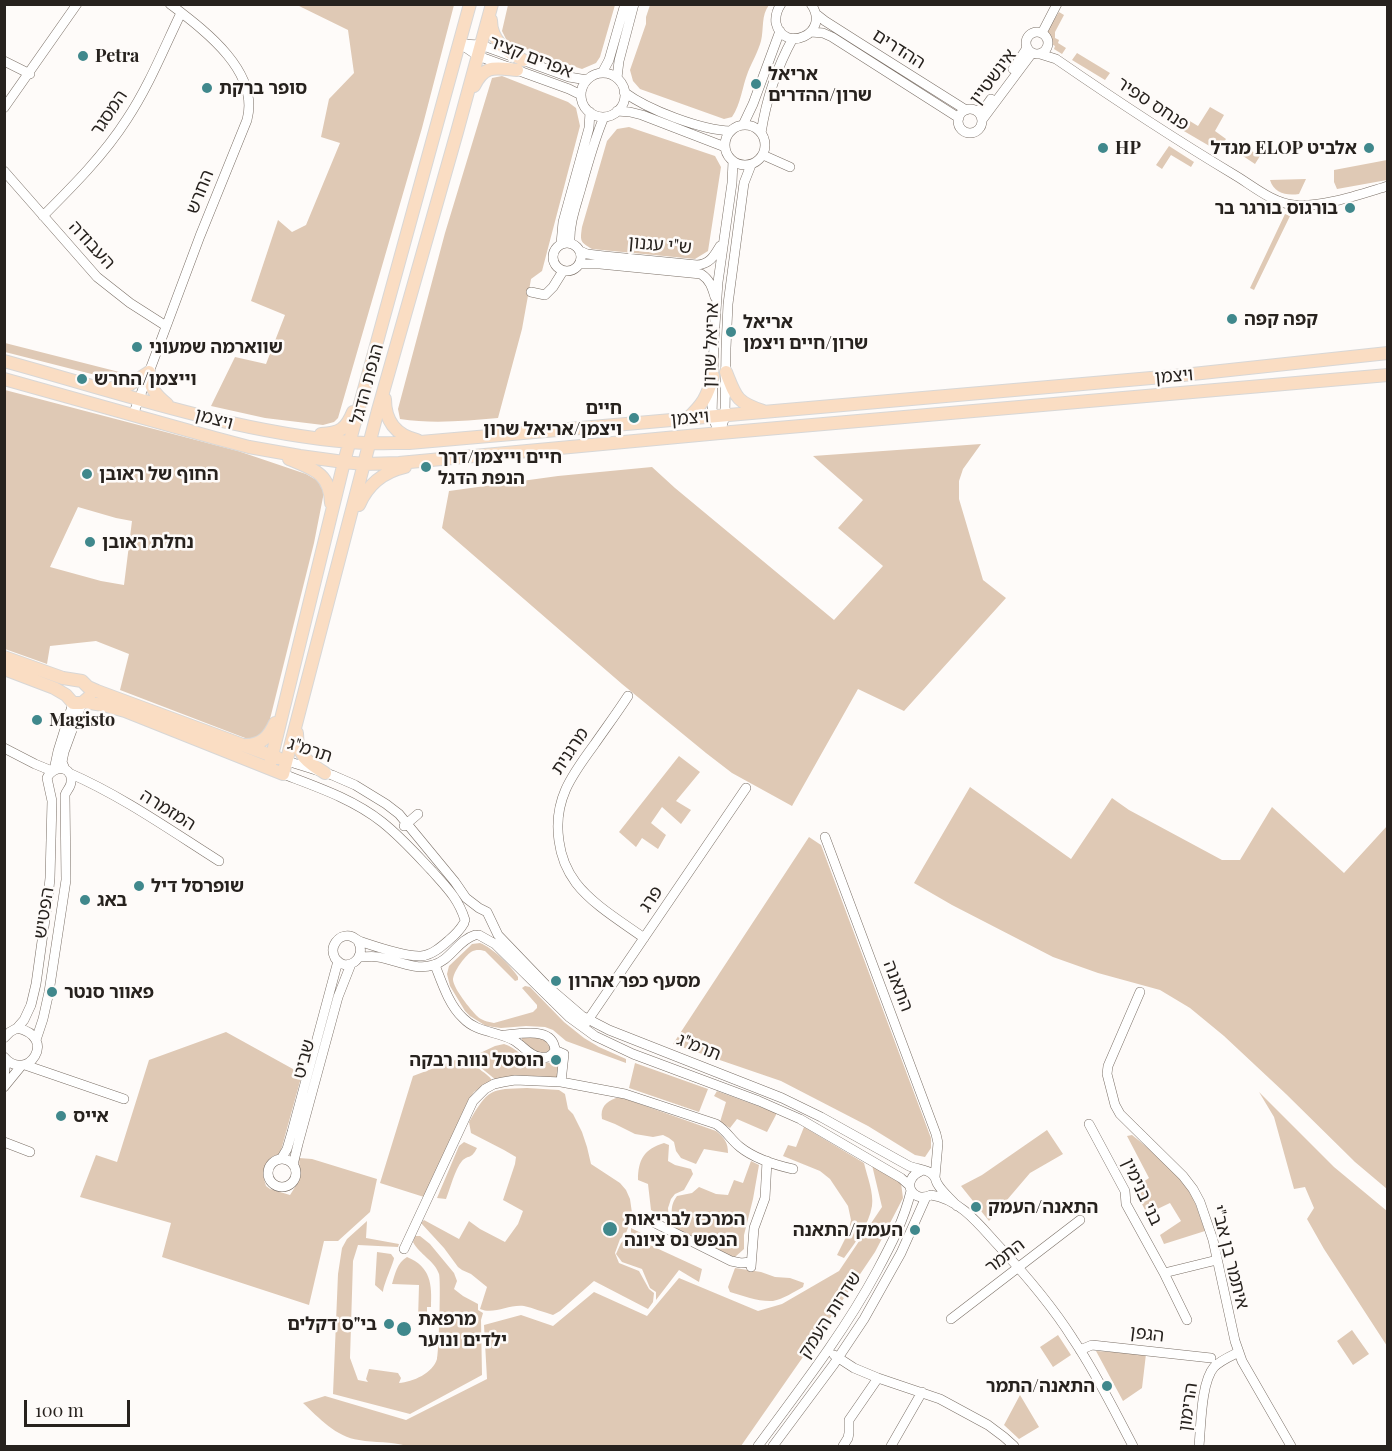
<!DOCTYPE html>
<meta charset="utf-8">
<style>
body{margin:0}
#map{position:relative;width:1392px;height:1451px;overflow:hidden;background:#fefbf9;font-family:"Playfair Display",serif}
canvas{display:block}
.frame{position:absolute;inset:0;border:6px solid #27221e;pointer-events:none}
.scale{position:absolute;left:24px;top:1400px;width:106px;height:27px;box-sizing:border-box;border:3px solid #27221e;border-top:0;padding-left:8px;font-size:18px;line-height:21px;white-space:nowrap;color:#27221e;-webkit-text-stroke:4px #fefbf9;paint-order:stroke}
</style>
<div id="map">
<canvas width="1392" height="1451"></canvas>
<div class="frame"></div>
<div class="scale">100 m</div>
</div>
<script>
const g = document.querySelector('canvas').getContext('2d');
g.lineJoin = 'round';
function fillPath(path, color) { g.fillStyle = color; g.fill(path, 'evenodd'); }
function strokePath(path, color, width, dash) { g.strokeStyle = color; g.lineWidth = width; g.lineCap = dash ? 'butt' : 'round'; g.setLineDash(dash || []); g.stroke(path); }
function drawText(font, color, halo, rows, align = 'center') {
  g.font = font + ' "Playfair Display","Noto Sans Hebrew",serif'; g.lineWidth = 5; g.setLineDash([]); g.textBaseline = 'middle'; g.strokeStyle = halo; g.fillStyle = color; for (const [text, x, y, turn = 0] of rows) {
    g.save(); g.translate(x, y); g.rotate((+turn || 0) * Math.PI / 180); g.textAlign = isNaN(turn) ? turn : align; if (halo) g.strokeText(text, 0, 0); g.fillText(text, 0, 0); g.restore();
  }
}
fillPath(new Path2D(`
 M297,5H454L422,128L338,418L334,422L323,425L265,418L211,406L235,357L266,364L285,315L251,301L278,220L292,232L306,225L340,143L321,137L329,99L354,73L348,30Z
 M508,5V4L615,5L600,57L596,63L582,69L551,59L507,41L502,31Z
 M650,5H769C761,15 764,29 761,41C758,52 752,62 748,72C742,87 741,104 732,117L724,119L640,89L633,81L630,70L646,24V17Z
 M1059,12L1064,15L1055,32V38L1059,40L1058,43L1066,48L1062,54L1054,49L1055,46L1048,42L1047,31Z
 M1077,53L1110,73L1105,80L1072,60Z
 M502,76L568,102L576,108L580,126L542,271L531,279L522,329L498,418C466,421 432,424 400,419L398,409L445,233L492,78Z
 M1210,107L1224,115L1215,131L1226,139L1218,151L1165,120L1170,109L1198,126Z
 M629,127L715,156L721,167L708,251L695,259L592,249C580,242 580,241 582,227L607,141L617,129Z
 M1239,143L1260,156L1255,164L1234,150Z
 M1169,146L1194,162L1191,167L1171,155L1162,169L1156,165Z
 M1387,160V180L1337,189L1334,182V170Z
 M1306,179L1299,194C1286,196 1274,193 1270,180Z
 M1285,214L1290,216L1254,290L1250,288Z
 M5,343L135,376L127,383L5,352Z
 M5,390L238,451L306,474L320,482L324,492L314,543L267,731L253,741L120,690L129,654L96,641L50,646L47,664L5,649ZM78,507L116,518L132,521L124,585L101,581L50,567Z
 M981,444L963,469L959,481V499L983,580L1006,598L904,711L858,689L792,806L732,773L706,753L622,684L442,528L449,491L558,476L652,467L675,488L834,620L883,566L838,528L863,500L813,456Z
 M679,756L700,772L676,801L691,810L681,824L662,807L651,823L666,835L658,849L642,838L636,847L619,832Z
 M970,787L1071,859L1112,798L1129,810L1222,860H1240L1272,807L1344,873L1387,826V1189L1355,1162L1286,1094L1224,1036L1190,1008L1160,990L1098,973L1053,957L952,905L914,883Z
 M809,837L821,845L931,1138V1148L925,1157L915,1155L868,1126L781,1081L673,1044Z
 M480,943C493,948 511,966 518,977V980L515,981L485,951C481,950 476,949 471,952C465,956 453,972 453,980C454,989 470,1009 477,1016C481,1020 488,1022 494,1023L533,1012L537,1008V1005L522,988L525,986L530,987L564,1022L584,1038L599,1047L626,1059V1063L566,1041L553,1030L545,1027L526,1026L501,1028L486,1026L470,1016L465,1011L450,986L447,974L449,966L469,947L472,944Z
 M226,1032L302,1074L280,1154L272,1157L263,1175L266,1186L270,1189L290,1195C300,1181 300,1175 299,1158L312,1159L377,1179L370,1212L338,1241H324L309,1305L162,1257L171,1223L80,1197L96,1155L117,1162L149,1060Z
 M535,1037C543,1039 549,1040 551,1048L549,1051C538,1056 531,1048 522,1041V1038Z
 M504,1044C517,1048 525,1060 535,1063C541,1064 549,1062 555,1062C562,1065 559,1070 558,1077C550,1079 542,1077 534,1076C521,1075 508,1076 496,1080L480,1067L475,1061L478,1054L495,1046Z
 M471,1054L475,1055L473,1061C477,1070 486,1072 492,1080L474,1092L468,1101L424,1197L380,1183L413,1076Z
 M635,1063L708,1089L699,1112L629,1088Z
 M527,1088L559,1090L565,1094L568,1109L573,1114L582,1132L587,1147L591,1164L620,1183L626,1190L630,1199L632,1213L629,1225L626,1233L620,1239L615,1253L619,1263L639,1271L649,1289L654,1293L653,1302L648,1309L594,1281L560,1311L553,1315C543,1312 533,1308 524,1306C509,1304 494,1315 480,1309L487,1287L471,1274L462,1270L458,1267L444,1248L421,1223L424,1220L459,1239L469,1221L480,1229L505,1242L518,1224L523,1211L503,1200L515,1164L516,1157L504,1150L471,1133L469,1122C488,1089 490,1089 527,1088Z
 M717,1091L777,1113L767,1132L737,1119L730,1128L720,1122L726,1102L714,1096Z
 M1259,1092L1334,1167L1387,1211V1346L1324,1249L1307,1219L1314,1208L1305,1187L1294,1189L1274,1117Z
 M616,1098H623L716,1131C725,1138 728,1143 728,1153L704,1149L696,1164L681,1158L676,1151L674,1142L669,1138L663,1135L653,1137L635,1134L615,1124L602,1119C600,1107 606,1102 616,1098Z
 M804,1127L864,1163C867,1176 874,1193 872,1206C869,1225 855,1243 844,1258L837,1255L848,1233L851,1220L848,1206L830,1179L820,1171L783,1156L788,1145L796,1147Z
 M1047,1130L1063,1154L1030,1173L989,1221L961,1186L982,1175Z
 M1132,1135C1151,1150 1181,1175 1192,1196C1197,1207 1201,1220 1205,1231L1164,1244L1160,1235L1181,1221L1170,1203L1147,1214L1134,1188L1149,1178L1127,1136Z
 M464,1142L477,1148C471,1160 469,1154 462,1161C455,1169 450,1189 446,1199L437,1198L459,1146Z
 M664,1143L669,1145L668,1161L675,1165L691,1169L693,1174L684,1190L675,1194L671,1199L668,1208L669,1220L651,1210L648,1184L638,1180C638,1160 644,1149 664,1143Z
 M751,1161L759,1165L753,1199L744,1235V1249L735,1257L729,1256L671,1227C674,1215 668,1208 677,1196L692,1193L699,1187L716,1194L728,1195L734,1180L743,1183Z
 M872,1165L901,1183L903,1198L875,1252L844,1298L741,1446H407C391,1441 375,1443 359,1440C336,1437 319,1418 303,1403L325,1396L406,1420L487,1379L484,1325L521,1315L553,1326L594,1292L647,1316L679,1278L758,1311L782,1304L839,1271L882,1207Z
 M367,1221L366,1238L399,1244L398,1247L358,1245L353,1261L350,1358L358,1380L368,1382L366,1379L369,1369L398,1373L401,1378L399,1383C413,1382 433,1373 437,1359C439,1353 441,1280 439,1274C435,1261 419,1254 413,1242L415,1236H420L430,1244L454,1273L457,1281L454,1289L463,1296L478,1304V1310L483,1313L481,1320L482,1375L410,1414L333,1394L338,1274L342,1248L347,1239Z
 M631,1228L641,1233L639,1240L702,1269L699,1282L679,1270L656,1300V1292L650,1288L642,1269L622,1262L616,1254L621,1243L631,1233Z
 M377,1252L391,1254C392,1255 393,1257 394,1258C394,1262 384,1283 383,1292L375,1285Z
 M407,1257C431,1267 432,1284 431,1307H427V1321L418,1320L419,1285L392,1284C395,1274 397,1263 407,1257Z
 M735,1268L761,1272L775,1277L790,1278L804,1283L803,1287C794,1292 783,1299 773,1301C759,1302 744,1296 730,1292L728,1287Z
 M1352,1330L1369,1354L1353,1365L1337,1341Z
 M1058,1335L1071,1355L1053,1367L1040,1347Z
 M1096,1351L1146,1354L1142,1388L1123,1401Z
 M1020,1395L1039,1427L1019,1439L1004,1425Z`), '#dfc9b5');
const minor = new Path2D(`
 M781,4C777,10 775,16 776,23C783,54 832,34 811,4
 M816,14L825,21L858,42L966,110
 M1026 43a11 11 0 1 1 22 0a11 11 0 1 1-22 0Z
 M811,32L823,33L832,37L959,118
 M1042,33L1057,4
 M460,44L481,45L569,77L587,80
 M462,45L478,56L569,89L581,95
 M1040,54L1056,59C1114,99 1173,138 1233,174C1252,185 1272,203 1294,205C1321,208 1361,194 1388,186
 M4,61L30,74
 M1013,69L1027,48
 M602,73L609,60L625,4
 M581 95a22 22 0 1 1 44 0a22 22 0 1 1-44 0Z
 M617,78L619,61L634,4
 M624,92C648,110 701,130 731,131
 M4,108L77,4
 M958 121a12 12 0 1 1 24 0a12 12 0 1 1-24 0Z
 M617,111L630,112L642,115L725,147
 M977,111L986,106L991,99
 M982,120L1032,53
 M725 145a20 20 0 1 1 40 0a20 20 0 1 1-40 0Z
 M743,125L753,104L780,31
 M761,133C766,101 777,67 793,38
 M763,155L790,167
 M4,171L97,277L130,303L166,326
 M43,216C73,186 104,155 127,119C149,86 164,48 181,13
 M553 257a14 14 0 1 1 28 0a14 14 0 1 1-28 0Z
 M570,243C569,224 576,206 581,188C588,164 594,140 604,117
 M561,244L563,222L589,128L590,112
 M580,251L587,254L604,256L697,265C710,264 714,256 720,246
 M579,264H600L701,274C710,280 712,287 715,297
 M531,292L545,295L553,287L563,271
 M133,415L200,236L247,120C260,71 204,30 170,4
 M720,433L712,417L714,340L718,282L732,183L733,161
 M720,433L725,416L726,348L728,304L744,183L751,165
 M628,696C617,713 605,729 594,745C571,776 553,801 559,841C561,857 567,871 576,883C593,905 622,922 644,938
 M4,748L35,764L52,771
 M287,761L332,775L355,785L386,804L399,814L455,882L466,898L479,908L487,912L498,935L547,986L582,1016L609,1030L782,1098L821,1117L909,1166C916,1169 927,1169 932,1174C937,1179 934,1177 937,1183C941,1191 951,1199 957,1206
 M65,769L62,762L64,752L82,703
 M54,770L58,751L73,703
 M69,773C122,796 170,830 219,861
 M283,774C317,787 353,799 382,822C401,837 416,854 432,871C447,888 458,898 465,920
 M404,826L418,814
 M825,837L936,1134L938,1143L935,1177
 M479,935L495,944L569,1017L595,1036L633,1054L759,1101L800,1119L901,1178L910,1186
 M358,941C368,959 345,974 335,958C329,947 338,934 350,936C355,937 357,941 362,942C377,947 406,957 421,956C432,955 441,947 449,940C455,935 460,930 464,923
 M359,957C366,957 372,956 378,957C396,960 416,971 433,965C450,961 458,940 475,935
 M435,965C442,983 449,1005 463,1018C477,1033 497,1031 513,1040C523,1045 529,1056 540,1057C547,1059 552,1056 555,1050
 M1140,992L1108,1066L1107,1074L1115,1105L1120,1114L1183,1176L1193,1189L1200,1202L1213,1240L1235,1341L1242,1361L1291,1446
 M586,1023L746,788
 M504,1035C521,1034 553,1026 555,1050
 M4,1038L10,1032L17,1028L24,1020L31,1005L36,984L48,898L50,878L52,801L47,778C54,764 73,766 71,782C71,787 66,791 65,795L66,880L49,992L43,1019L36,1040
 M555,1050L564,1054L561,1082
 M4,1057C27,1084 59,1037 17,1028
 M25,1065L124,1099
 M4,1077L6,1060
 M4,1087L22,1065
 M1089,1124L1125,1191L1126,1204L1164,1273L1187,1320
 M4,1142L30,1152
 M281,1159L287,1149L292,1132L338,961
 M268 1173a14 14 0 1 1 28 0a14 14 0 1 1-28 0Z
 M293,1165L298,1144L338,997L351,964
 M921,1171C901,1179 910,1204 931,1195
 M931,1195C959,1199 978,1223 996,1243C1024,1273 1051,1304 1073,1339C1096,1373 1114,1410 1133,1446
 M651,1221L731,1261L741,1263L751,1262
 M404,1249L473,1101L485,1089L494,1084L503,1082L515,1080L561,1082L625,1094L716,1124C727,1131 730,1139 740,1147C755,1159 775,1165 793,1169
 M751,1267L754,1228L765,1198L767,1161
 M1164,1273L1217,1260
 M951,1319L1080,1220
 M1080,1350L1092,1345L1211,1358
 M834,1355L854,1368L878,1378L940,1399L988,1425L1004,1437L1014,1446
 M758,1446C800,1389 843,1334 877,1271C891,1245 904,1220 911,1191
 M773,1446L834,1364L864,1319L901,1253L926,1197
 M843,1446L848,1438L849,1433V1420L878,1378
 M891,1446L922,1392
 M1199,1446C1201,1426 1201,1382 1214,1367C1221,1360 1231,1356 1239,1352`);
const major = new Path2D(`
 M491,20C491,41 506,51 523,60
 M474,86C485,64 495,68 517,70
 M4,361C117,392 233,432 350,442C370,444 390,443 409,443L1174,376L1388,353
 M149,372C149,386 155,395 167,404
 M726,372C736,397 736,402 763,411
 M4,379L215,438L249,447L300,456L344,462L364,464L399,463L720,433L1388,375
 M112,388L129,385L149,372
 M385,399C385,420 395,435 417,440
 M687,419C703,404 707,397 713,376
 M321,434C340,433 346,429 353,412
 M289,459C313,469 330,473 331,503
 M359,505C368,484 383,472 405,467
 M4,657L63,678L82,681L88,687L97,691L278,758
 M4,669L54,688L66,695L73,703H82L89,697
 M84,702L103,705L125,711L283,774L378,410L457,132L492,4
 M297,733C297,755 307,762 325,773
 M246,745C262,745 269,736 275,723
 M269,768L344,462L470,4`);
strokePath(minor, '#7b7067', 10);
strokePath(major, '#d8d7d6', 14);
strokePath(minor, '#fff', 9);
strokePath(major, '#faddc3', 12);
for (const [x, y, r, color] of [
 [83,56,6,"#40888c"],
 [756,84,6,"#40888c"],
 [207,88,6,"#40888c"],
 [1103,148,6,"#40888c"],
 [1369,148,6,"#40888c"],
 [1350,208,6,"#40888c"],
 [1232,319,6,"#40888c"],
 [731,332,6,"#40888c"],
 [137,347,6,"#40888c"],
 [82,379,6,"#40888c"],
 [634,418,6,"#40888c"],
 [426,467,6,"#40888c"],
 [87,474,6,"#40888c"],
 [90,542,6,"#40888c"],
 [37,720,6,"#40888c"],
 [139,886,6,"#40888c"],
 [85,900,6,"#40888c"],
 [556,981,6,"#40888c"],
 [52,992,6,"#40888c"],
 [556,1060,6,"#40888c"],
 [61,1116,6,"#40888c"],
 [976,1207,6,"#40888c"],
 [610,1229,8,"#40888c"],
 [915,1230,6,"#40888c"],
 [389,1324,6,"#40888c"],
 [404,1329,8,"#40888c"],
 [1107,1386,6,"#40888c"]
]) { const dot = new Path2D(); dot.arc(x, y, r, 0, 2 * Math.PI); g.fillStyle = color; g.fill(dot); strokePath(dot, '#fefbf9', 2); }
drawText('18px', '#27221e', '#fefbf9', [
 ["ההדרים",899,49,32],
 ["אפרים קציר",531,57,21],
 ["אינשטיין",993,77,-53],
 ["פנחס ספיר",1153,104,33],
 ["המסגר",109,113,-56],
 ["החרש",200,192,-68],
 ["העבודה",92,245,47],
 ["ש\"י עגנון",660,245,5],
 ["אריאל שרון",711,345,-88],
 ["ויצמן",1174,376,-5],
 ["הנפת הדגל",367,384,-75],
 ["ויצמן",690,418,-5],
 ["ויצמן",214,419,15],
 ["תרמ\"ג",310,750,18],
 ["מרגנית",570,751,-56],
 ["המזמרה",168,810,32],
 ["פרג",651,899,-56],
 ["הפטיש",44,913,-81],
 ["התאנה",898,986,69],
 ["תרמ\"ג",699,1047,22],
 ["שביט",304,1059,-75],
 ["בני בנימין",1142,1192,65],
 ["התמר",1005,1256,-38],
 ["איתמר בן אב\"י",1230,1257,76],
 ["שדרות העמק",830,1315,-57],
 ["הגפן",1147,1334,7],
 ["הרימון",1188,1407,-82]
]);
drawText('bold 18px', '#27221e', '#fefbf9', [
 ["Petra",95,56],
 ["אריאל",768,74],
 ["שרון/ההדרים",768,95],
 ["סופר ברקת",219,88],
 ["HP",1115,148],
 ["מגדל ELOP אלביט",1357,148,"right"],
 ["בורגוס בורגר בר",1338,208,"right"],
 ["קפה קפה",1244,319],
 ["אריאל",743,322],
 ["שרון/חיים ויצמן",743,343],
 ["שווארמה שמעוני",149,347],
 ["וייצמן/החרש",94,379],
 ["חיים",622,408,"right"],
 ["ויצמן/אריאל שרון",622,429,"right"],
 ["חיים וייצמן/דרך",438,457],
 ["הנפת הדגל",438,478],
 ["החוף של ראובן",99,474],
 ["נחלת ראובן",102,542],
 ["Magisto",49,720],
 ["שופרסל דיל",151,886],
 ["באג",97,900],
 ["מסעף כפר אהרון",568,981],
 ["פאוור סנטר",64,992],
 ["הוסטל נווה רבקה",544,1060,"right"],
 ["אייס",73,1116],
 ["התאנה/העמק",988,1207],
 ["המרכז לבריאות",624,1219],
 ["הנפש נס ציונה",624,1240],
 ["העמק/התאנה",903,1230,"right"],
 ["מרפאת",418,1319],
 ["ילדים ונוער",418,1340],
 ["בי\"ס דקלים",377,1324,"right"],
 ["התאנה/התמר",1095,1386,"right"]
], 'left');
</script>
